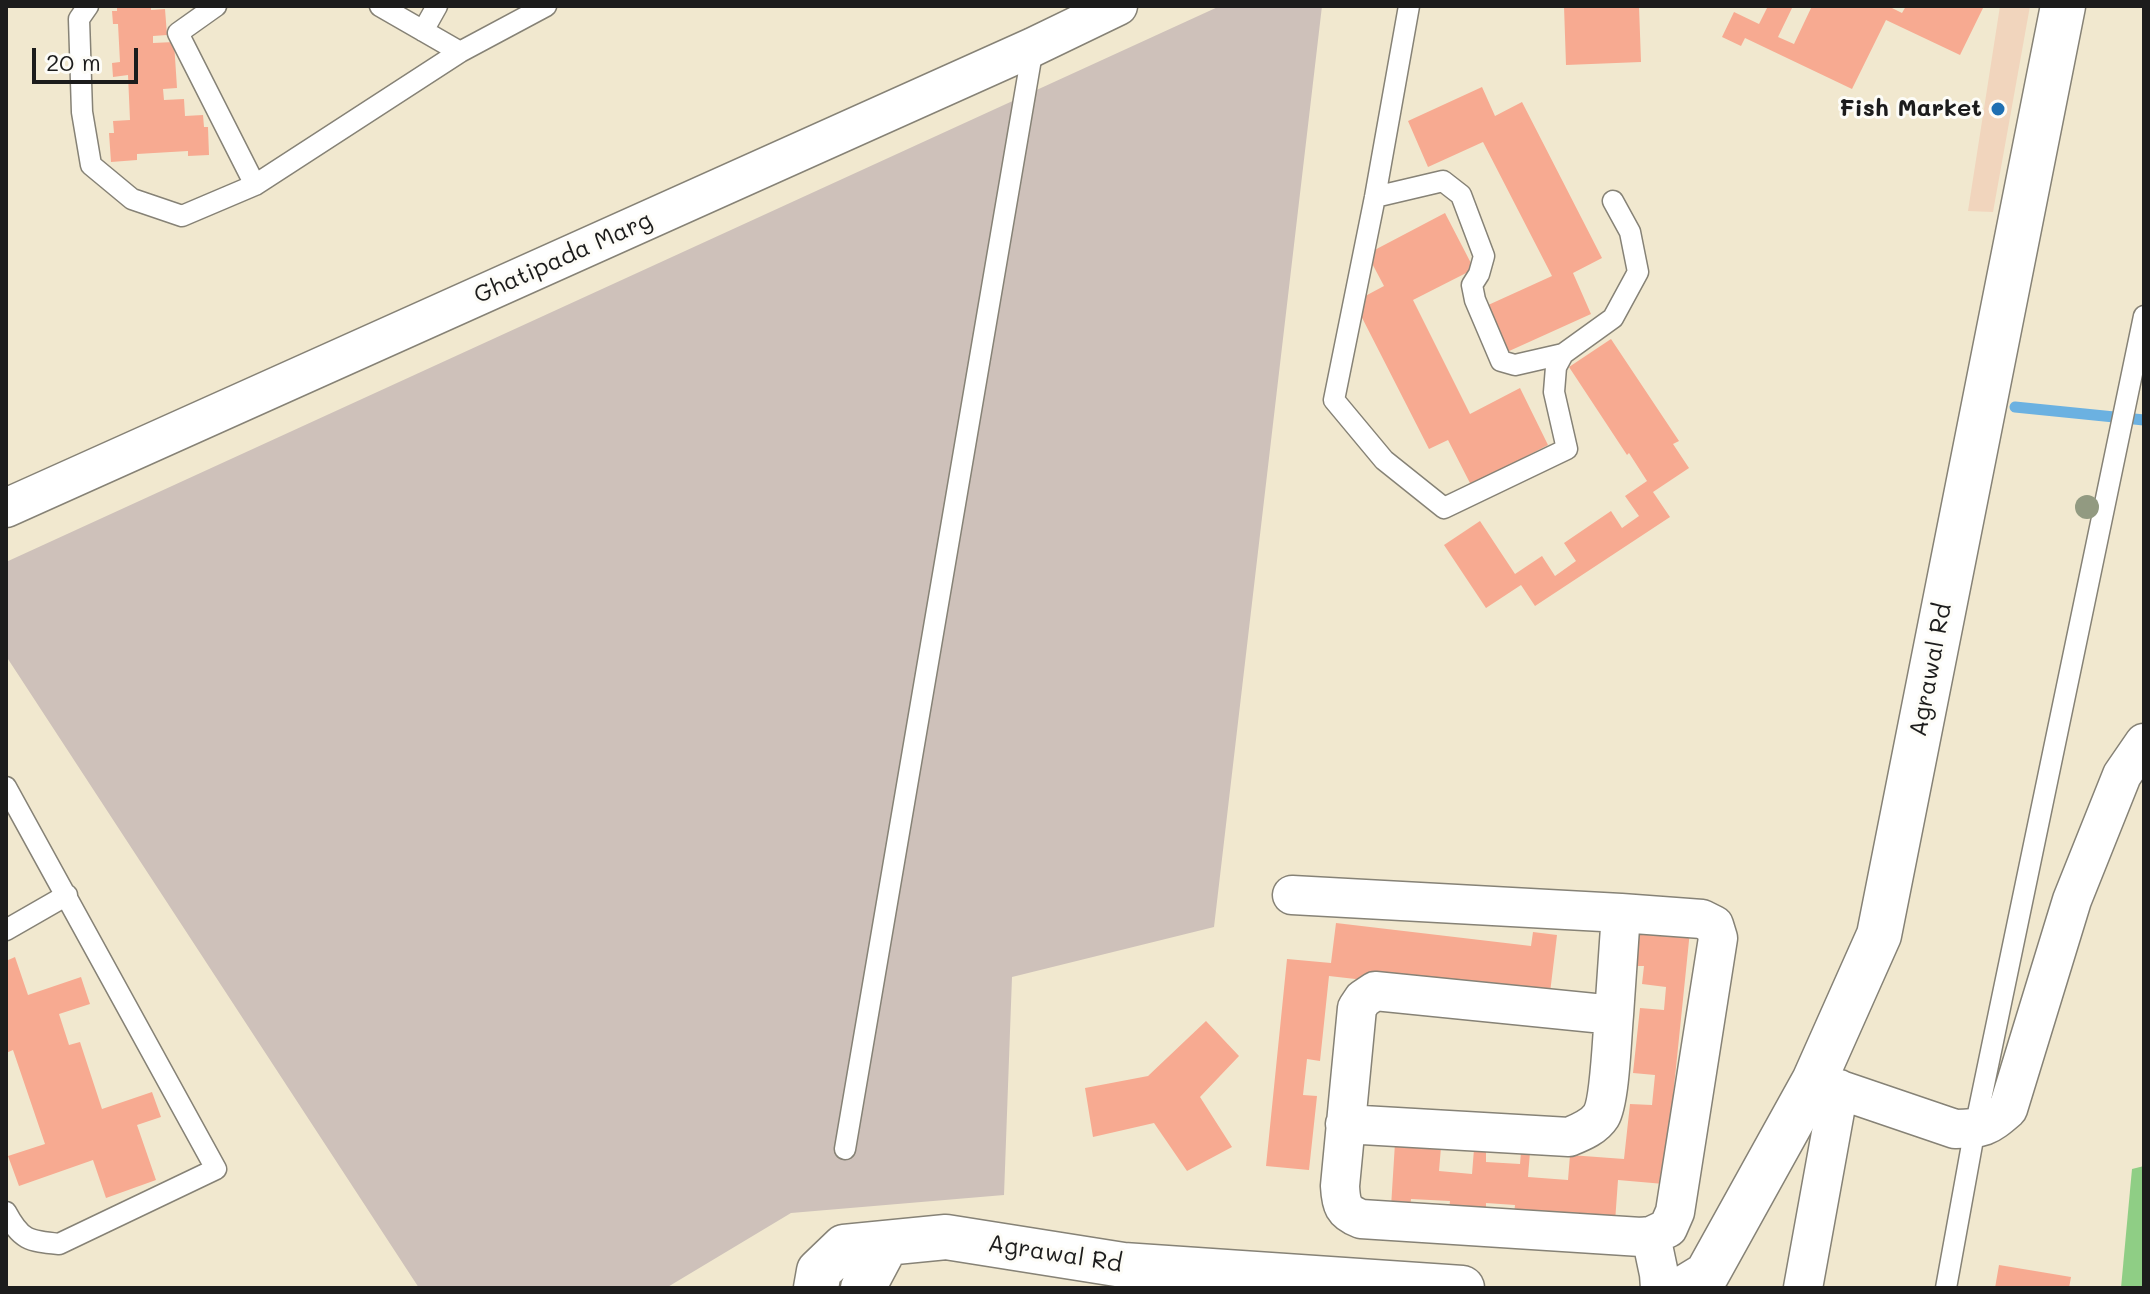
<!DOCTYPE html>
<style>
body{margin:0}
#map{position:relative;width:2150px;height:1294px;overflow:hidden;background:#f1e8cf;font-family:Mali,sans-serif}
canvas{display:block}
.frame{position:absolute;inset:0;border:8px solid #1c1c1c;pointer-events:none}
.scale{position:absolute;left:32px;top:48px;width:106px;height:36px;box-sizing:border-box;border:4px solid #1c1c1c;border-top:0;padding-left:10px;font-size:24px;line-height:28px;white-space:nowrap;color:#1c1c1c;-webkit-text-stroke:6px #fdfcf7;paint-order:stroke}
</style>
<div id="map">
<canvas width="2150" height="1294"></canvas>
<div class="frame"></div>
<div class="scale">20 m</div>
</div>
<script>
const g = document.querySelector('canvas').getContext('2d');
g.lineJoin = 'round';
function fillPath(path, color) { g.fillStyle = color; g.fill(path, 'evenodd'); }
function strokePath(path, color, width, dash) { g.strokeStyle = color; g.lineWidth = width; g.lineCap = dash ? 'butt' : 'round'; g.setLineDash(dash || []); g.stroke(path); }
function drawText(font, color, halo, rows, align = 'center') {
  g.font = font + ' Mali,sans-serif'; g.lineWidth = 6; g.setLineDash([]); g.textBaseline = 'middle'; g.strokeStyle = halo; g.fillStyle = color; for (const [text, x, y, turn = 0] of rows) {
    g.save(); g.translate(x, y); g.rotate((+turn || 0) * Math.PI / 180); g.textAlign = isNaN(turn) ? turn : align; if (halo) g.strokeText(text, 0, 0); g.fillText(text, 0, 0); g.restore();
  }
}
fillPath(new Path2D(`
 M2000,6H2030L1993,212L1968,211Z`), '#f1d5bd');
fillPath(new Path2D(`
 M1220,6H1322L1214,927L1012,977L1004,1195L791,1213L666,1288H419L6,656V562Z`), '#cec1ba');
fillPath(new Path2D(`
 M2144,1166V1288H2121L2132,1169Z`), '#8fce85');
strokePath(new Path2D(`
 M2015,407L2144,420`), '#6bb1e1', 11);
fillPath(new Path2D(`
 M117,6H151V10L165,9L167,35L153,36V43L174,42L177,88L163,89L164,100L184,99L185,116L203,115L204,127H208L209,155L188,156V151L137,154V160L111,162L109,133H114L113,121L130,120L128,75L113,77L112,63L120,62L118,24H113L112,11H117Z
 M1564,6H1639L1641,62L1566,65Z
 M1768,6H1793L1778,37L1794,44L1812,6H1888L1902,13L1906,6H1984L1960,55L1886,20L1852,89L1745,38L1741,46L1722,37L1734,12L1759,24Z
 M1482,87L1495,116L1522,102L1602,258L1573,273L1591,314L1507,352L1486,306L1552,276L1483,142L1428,167L1408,121Z
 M1445,213L1474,269L1413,300L1470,414L1520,388L1548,445L1471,485L1448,440L1429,449L1354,302L1384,286L1367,254Z
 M1611,339L1679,441L1673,444L1689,468L1653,492L1670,517L1535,606L1521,585L1486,608L1444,545L1480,521L1515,574L1542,556L1555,576L1576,561L1564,543L1611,511L1622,528L1639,516L1625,496L1647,481L1629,453L1627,455L1569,367Z
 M1336,923L1531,946L1533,932L1557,935L1549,1001L1329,976L1320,1061L1307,1059L1303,1095L1317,1096L1309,1170L1266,1166L1287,959L1331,963Z
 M1638,926L1690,931L1664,1184L1618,1180L1615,1222L1514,1215L1515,1205L1486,1203V1213L1449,1210L1450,1201L1411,1199L1410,1208L1391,1207L1395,1143L1441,1147L1439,1171L1472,1174L1474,1149L1486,1150V1162L1520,1164L1521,1152H1530L1528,1177L1568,1180L1570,1155L1624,1159L1630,1104L1652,1105L1655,1075L1633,1073L1640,1008L1664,1010L1666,987L1642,984L1644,966H1634Z
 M15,957L28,995L81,977L90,1004L59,1014L69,1045L80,1042L102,1109L152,1092L161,1117L137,1125L156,1180L106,1198L93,1160L19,1186L8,1156L45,1144L13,1050L6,1053V961Z
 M1206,1021L1239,1056L1200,1097L1232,1147L1187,1171L1154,1123L1093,1137L1085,1088L1148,1076Z
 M1999,1265L2071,1277L2069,1288H1995Z`), '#f7aa91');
const service = new Path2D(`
 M88,6L79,19L82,112L91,165L132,199L182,216L255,185L460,52L546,6
 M216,6L178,33L255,185
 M380,6L460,52
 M1409,6L1375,197L1334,400L1384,460L1444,508L1567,449L1554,392L1556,367L1563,354L1613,318L1638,272L1630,232L1613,201
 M423,31L437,6
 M1375,197L1443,181L1461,195L1484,256L1479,274L1472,285L1475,300L1501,361L1515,365L1563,354
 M6,787L216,1169L59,1244C28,1241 21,1240 6,1212
 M6,930L67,895
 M845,1149L1033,47
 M1946,1288L1975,1128L2144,316`);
const minor = new Path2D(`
 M6,508L1033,47L1118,6
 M1292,895L1621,913L1614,1015L1375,991L1363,999L1357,1008L1340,1186C1341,1205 1343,1212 1361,1219L1641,1237L1651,1236L1659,1274L1660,1288
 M1621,913L1702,919L1714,925L1718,938L1675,1212L1668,1228L1651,1236
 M1814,1081L1955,1129C1984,1128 1986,1128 2008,1109L2072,900L2122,775L2144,743
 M1345,1124L1569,1137C1581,1132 1594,1127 1601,1116C1610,1101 1612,1035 1614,1015
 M1803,1288L1839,1089`);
const tertiary = new Path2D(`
 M816,1288L819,1271L844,1247L946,1237L1123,1265L1462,1288
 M863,1288L887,1243
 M1684,1288L1707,1274L1814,1081L1879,935L2063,6`);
strokePath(service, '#868276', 23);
strokePath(minor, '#868276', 41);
strokePath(tertiary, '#868276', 47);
strokePath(service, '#fff', 20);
strokePath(minor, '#fff', 38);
strokePath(tertiary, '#fff', 44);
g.fillStyle = '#929a81';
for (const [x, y] of [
 [2087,507]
]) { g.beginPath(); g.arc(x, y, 12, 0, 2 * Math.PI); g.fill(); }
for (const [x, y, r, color] of [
 [1998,109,8,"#1f6fb2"]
]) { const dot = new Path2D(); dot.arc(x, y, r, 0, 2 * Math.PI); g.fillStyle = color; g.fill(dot); strokePath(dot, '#fdfcf7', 3); }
drawText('bold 24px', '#1c1c1c', '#fdfcf7', [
 ["Fish Market",1982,109]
], 'right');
drawText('24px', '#1c1c1c', '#fdfcf7', [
 ["Ghatipada Marg",563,258,-24],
 ["Agrawal Rd",1931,670,-79],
 ["Agrawal Rd",1055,1254,9]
]);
</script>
